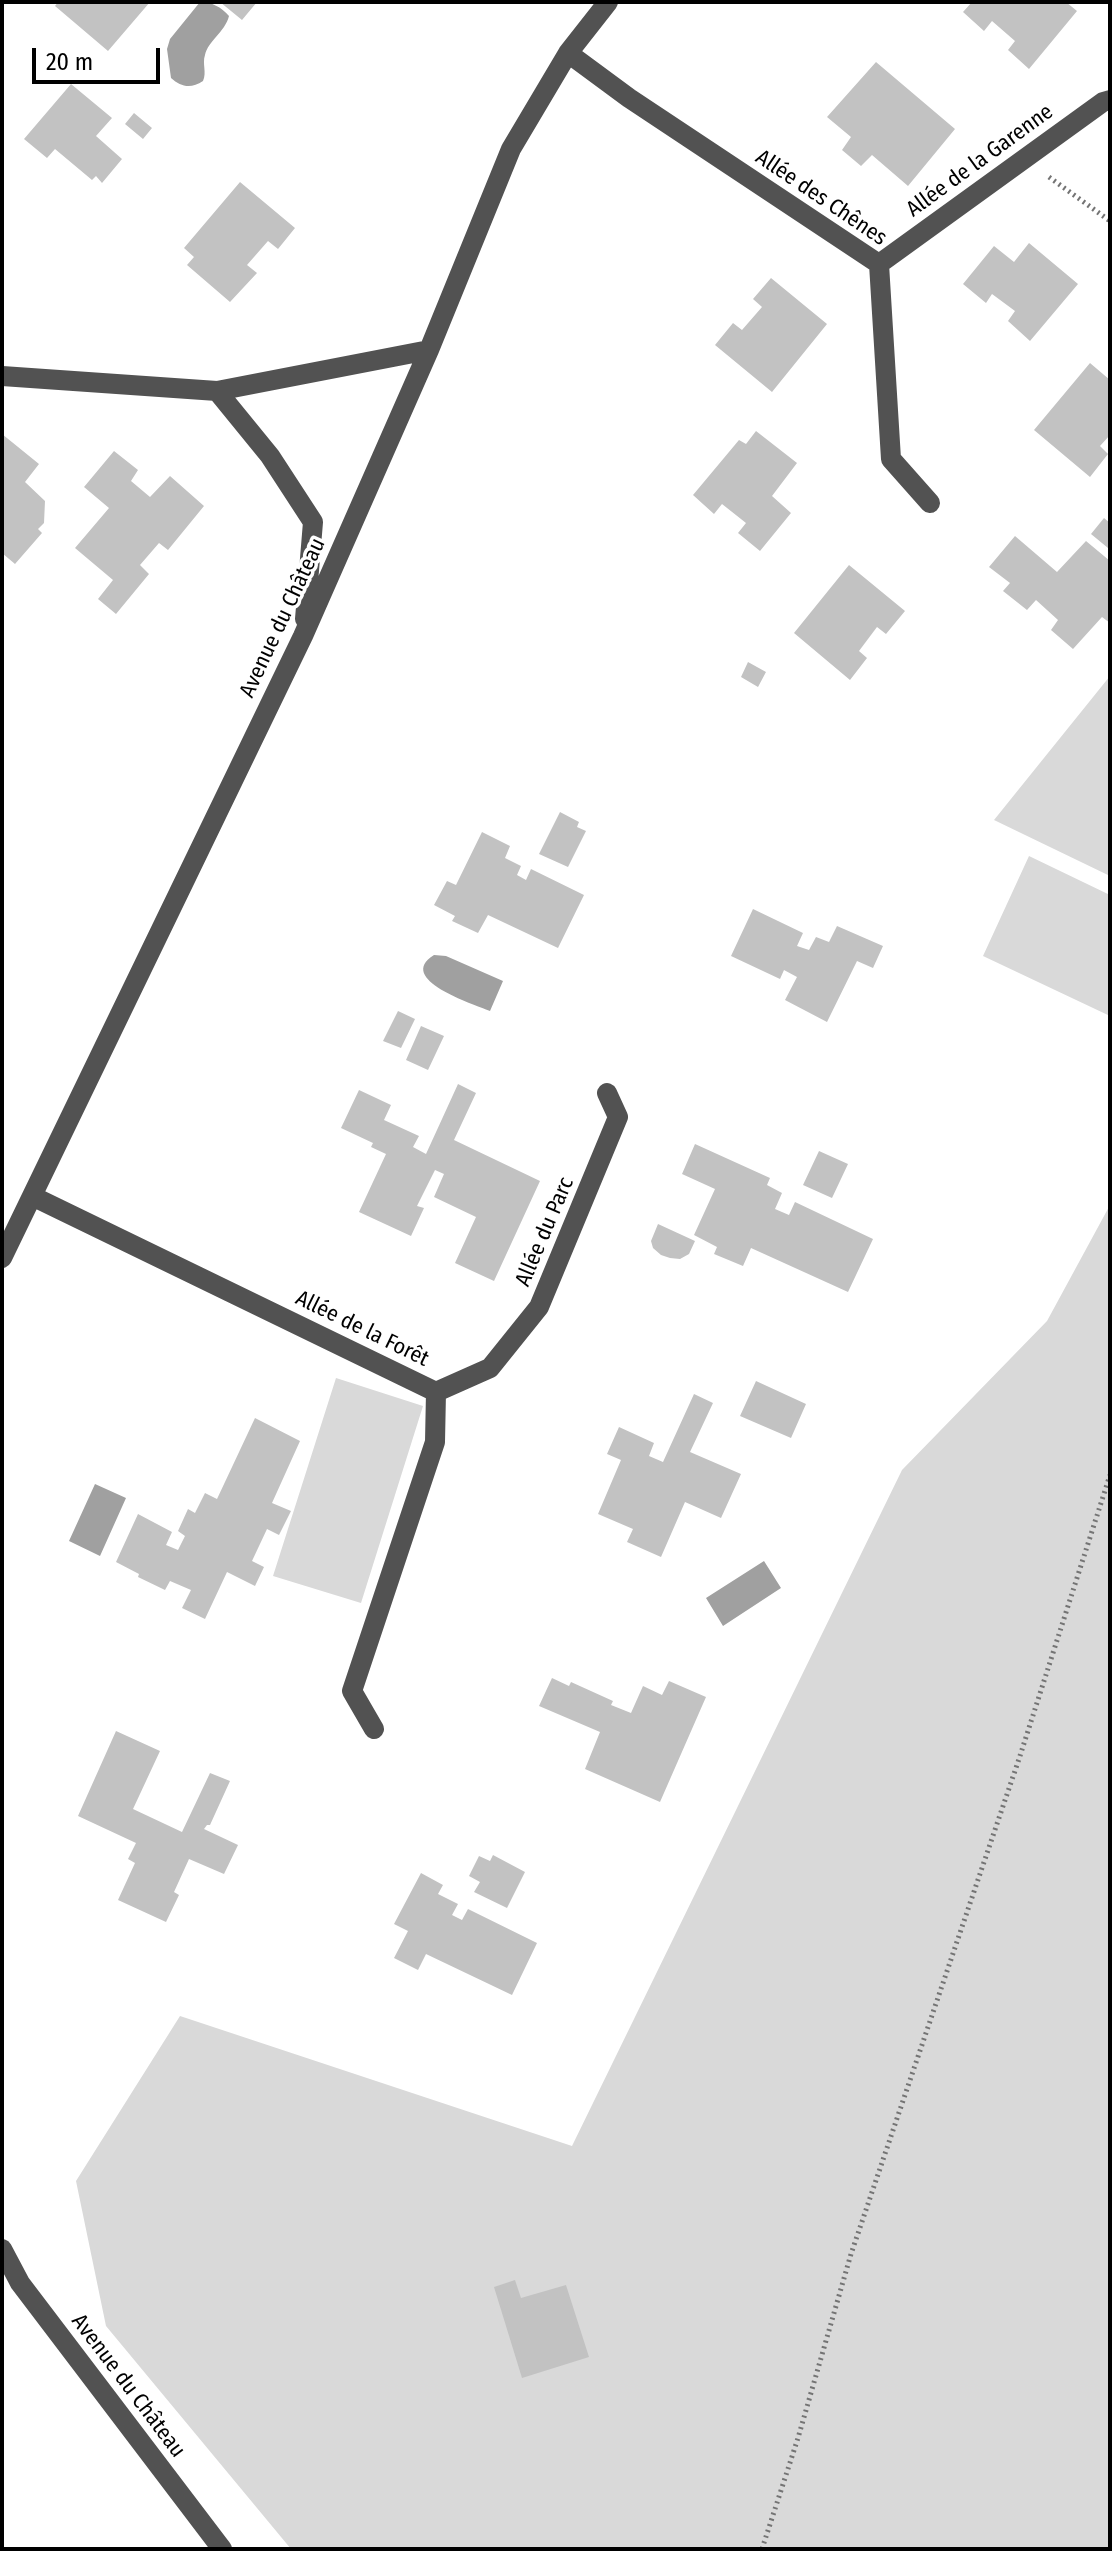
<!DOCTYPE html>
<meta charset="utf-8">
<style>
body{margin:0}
#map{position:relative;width:1112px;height:2551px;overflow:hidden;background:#fff;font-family:"Fira Sans Condensed",sans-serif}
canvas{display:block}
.frame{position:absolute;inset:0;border:4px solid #000;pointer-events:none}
.scale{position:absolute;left:32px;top:48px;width:128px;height:36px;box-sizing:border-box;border:4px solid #000;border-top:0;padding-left:10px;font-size:24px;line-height:28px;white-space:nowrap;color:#000;-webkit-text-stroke:6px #fff;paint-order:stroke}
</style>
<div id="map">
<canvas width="1112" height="2551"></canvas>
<div class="frame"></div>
<div class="scale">20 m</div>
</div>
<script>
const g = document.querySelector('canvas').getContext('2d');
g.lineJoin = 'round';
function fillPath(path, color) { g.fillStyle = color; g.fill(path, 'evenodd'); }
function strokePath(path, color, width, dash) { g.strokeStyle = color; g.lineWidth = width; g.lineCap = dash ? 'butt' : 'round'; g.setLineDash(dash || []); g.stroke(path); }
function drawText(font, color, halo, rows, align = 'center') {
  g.font = font + ' "Fira Sans Condensed",sans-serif'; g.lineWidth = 7; g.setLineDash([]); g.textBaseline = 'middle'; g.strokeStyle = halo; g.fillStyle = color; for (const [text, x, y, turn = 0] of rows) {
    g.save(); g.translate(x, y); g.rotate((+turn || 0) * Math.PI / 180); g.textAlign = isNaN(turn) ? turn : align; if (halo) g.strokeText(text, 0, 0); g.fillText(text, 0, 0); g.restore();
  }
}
fillPath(new Path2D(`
 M1110,676V876L994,820Z
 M1029,856L1110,895V1016L983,956Z
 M1110,1205V2549H291L106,2326L76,2181L180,2016L572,2146L902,1470L1047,1321Z
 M336,1378L423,1406L361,1603L273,1576Z`), '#d9d9d9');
fillPath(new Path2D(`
 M200,2C212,2 221,7 229,16C225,32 208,41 205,55C202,64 207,72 203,81C191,89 181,87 171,78L167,49L170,39Z
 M434,955L446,956L503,981L490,1011C473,1004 395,979 434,955Z
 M95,1484L126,1498L100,1556L69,1541Z
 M764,1561L781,1588L723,1626L706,1598Z`), '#a0a0a0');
fillPath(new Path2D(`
 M58,2H150L108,51L55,6Z
 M220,2H257L242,20Z
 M972,2H1066L1077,11L1029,69L1008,50L1015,41L992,21L984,31L963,12Z
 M876,62L955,129L908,186L872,155L861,166L842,150L851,137L827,117Z
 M71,84L112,118L96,136L122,159L102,183L96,176L92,180L55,149L47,158L24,139Z
 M134,113L152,128L143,139L125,124Z
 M240,182L295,228L278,249L268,241L247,265L257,273L230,302L187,265L194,257L184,248Z
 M1029,243L1078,284L1030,341L1008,321L1015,311L992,294L986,303L963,284L994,246L1014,262Z
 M771,278L827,324L772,392L715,345L733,323L742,330L762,307L753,299Z
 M1090,363L1110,380V435L1100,446L1108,454L1090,477L1034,430Z
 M756,431L797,463L772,496L791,513L760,551L738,533L746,523L722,504L714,514L693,495L739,440L746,444Z
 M2,434L39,464L25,482L45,501L44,523L38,529L42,533L15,564L2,553Z
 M114,451L138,470L131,481L150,497L170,476L204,506L168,550L159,543L140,565L149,574L116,614L98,599L113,580L75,548L109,508L84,487Z
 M1104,518L1110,523L1108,548L1091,534Z
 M1015,536L1057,572L1086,541L1110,561V623L1102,617L1073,649L1051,630L1058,620L1036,600L1027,610L1003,591L1010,583L989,567Z
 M849,565L905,611L886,634L877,627L859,651L867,658L850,680L794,633Z
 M748,662L766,672L758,687L741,677Z
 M560,812L579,822L577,827L586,831L568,867L539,854Z
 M482,832L510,846L505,858L521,866L517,875L526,880L531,869L584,895L558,948L488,915L478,933L452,921L455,916L434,905L447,881L456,885Z
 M753,909L803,933L797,946L809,950L816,937L829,942L837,926L883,946L873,968L857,961L827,1022L785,1000L797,977L784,970L780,979L731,956Z
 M398,1011L415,1019L401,1048L383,1041Z
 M421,1026L444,1036L428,1070L406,1060Z
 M458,1084L476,1093L454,1140L540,1181L494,1281L455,1263L476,1217L434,1197L444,1174L435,1170L417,1206L424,1208L411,1236L359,1212L386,1154L371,1147L373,1143L341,1128L359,1090L391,1105L384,1120L419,1136L413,1147L426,1154Z
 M695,1144L770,1178L767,1185L782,1193L775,1209L789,1215L795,1202L873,1239L848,1292L751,1248L743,1266L714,1254L717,1247L694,1235L715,1189L682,1174Z
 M819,1151L848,1164L832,1198L803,1185Z
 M658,1224L695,1241L689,1254L680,1259L670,1258L661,1255L653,1248L651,1241Z
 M756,1381L806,1404L791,1438L740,1416Z
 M694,1394L713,1403L690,1452L741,1474L721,1518L685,1502L661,1557L627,1542L633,1529L598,1514L621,1460L607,1454L619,1427L654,1443L649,1456L663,1462Z
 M255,1418L300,1441L272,1503L291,1511L279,1535L267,1529L252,1561L264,1567L255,1586L227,1572L205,1619L182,1608L191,1590L170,1581L165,1590L138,1577L139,1574L116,1562L138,1514L172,1532L166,1545L178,1550L185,1536L178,1531L188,1509L195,1513L205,1493L217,1499Z
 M552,1678L569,1686L571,1682L613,1701L611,1705L631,1713L643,1686L662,1695L669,1681L706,1697L660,1802L585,1769L600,1732L539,1706Z
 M116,1731L160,1751L133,1809L182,1832L210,1773L230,1781L210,1825H207L204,1829L238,1845L224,1874L189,1859L174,1892L179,1895L166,1922L118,1900L135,1863L128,1859L136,1843L78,1816Z
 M493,1855L525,1872L507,1908L474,1892L480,1882L469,1876L479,1856L490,1861Z
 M421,1873L443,1885L438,1894L458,1904L452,1915L462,1920L468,1909L537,1943L512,1995L426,1954L418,1970L394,1958L408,1931L394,1924Z
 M515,2280L521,2298L566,2285L589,2357L522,2378L494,2287Z`), '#c2c2c2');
strokePath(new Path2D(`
 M1049,177L1110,221
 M762,2549L798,2438L851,2254L1019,1759L1110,1475`), '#747474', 5, [2, 4]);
strokePath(new Path2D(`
 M568,53L629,98L879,264L891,459L930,503
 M879,264L1103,102L1110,100
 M2,376L217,391L429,350
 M217,391L270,456L313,522L305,619
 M32,1196L436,1392L435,1442L352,1691L374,1729
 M2,1258L303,636L429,350L511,149L568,53L608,2
 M436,1392L490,1368L539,1307L618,1117L607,1093
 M2,2249L20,2283L222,2549`), '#525252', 20);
drawText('22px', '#000', '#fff', [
 ["Allée de la Garenne",980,161,-36],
 ["Allée des Chênes",821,198,34],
 ["Avenue du Château",283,618,-65],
 ["Allée du Parc",545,1232,-67],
 ["Allée de la Forêt",362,1329,26],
 ["Avenue du Château",128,2386,53]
]);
</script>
